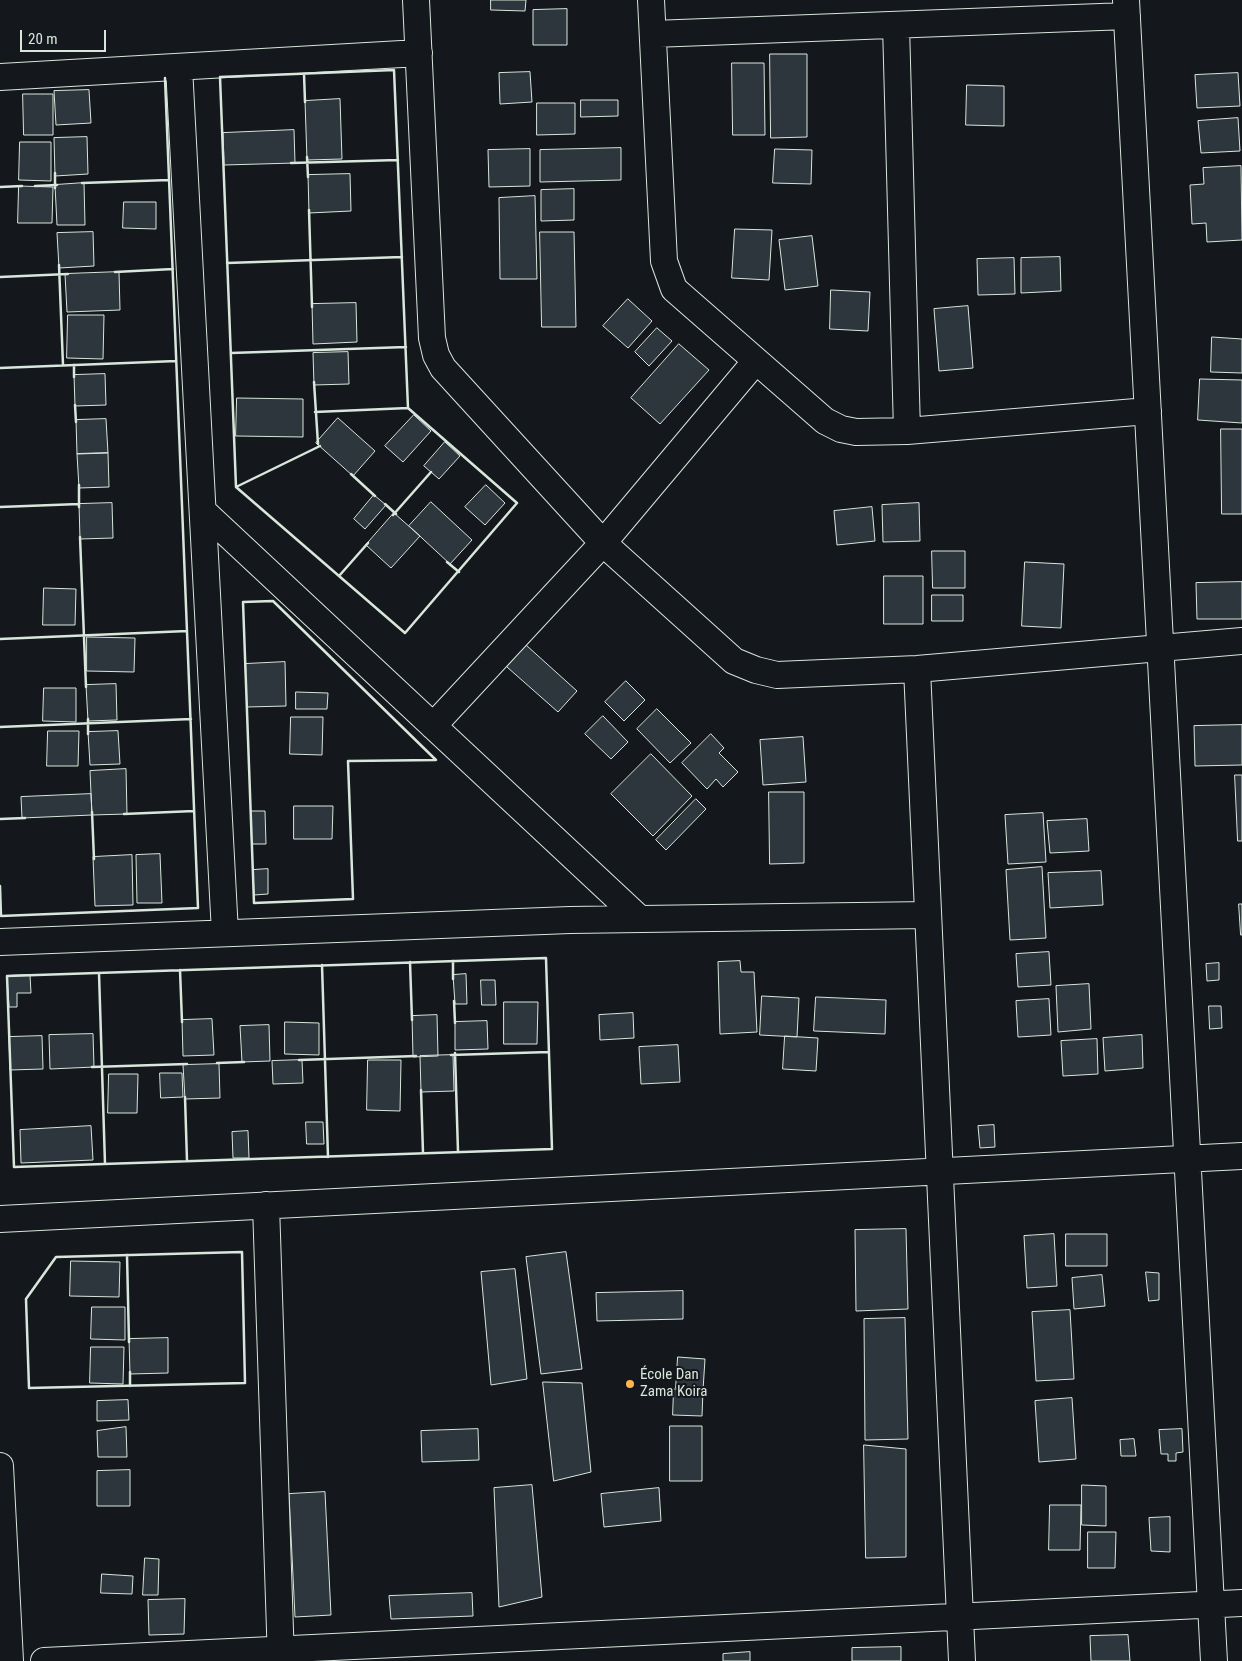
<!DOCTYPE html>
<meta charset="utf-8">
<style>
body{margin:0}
#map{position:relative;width:1242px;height:1661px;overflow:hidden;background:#14181c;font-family:"Roboto Condensed",sans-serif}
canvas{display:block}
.scale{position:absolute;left:20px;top:30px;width:86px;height:22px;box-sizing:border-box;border:2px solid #d8e6dc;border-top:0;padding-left:6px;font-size:15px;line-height:18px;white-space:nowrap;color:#d8e6dc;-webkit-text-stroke:4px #14181c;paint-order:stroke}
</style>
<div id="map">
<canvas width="1242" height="1661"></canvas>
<div class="scale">20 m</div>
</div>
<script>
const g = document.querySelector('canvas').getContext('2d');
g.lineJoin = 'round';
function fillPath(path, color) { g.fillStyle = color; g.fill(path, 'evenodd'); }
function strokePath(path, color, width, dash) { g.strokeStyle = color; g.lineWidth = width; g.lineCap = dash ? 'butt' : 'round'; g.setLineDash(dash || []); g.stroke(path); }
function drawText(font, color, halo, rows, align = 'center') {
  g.font = font + ' "Roboto Condensed",sans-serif'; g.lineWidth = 4; g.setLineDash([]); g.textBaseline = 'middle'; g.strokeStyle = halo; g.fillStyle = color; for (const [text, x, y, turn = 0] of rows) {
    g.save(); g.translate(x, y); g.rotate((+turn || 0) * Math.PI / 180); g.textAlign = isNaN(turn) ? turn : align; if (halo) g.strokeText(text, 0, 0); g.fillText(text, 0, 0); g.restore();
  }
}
const building = new Path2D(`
 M491,0H526L525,11L491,10Z
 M567,9V45H533V10Z
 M770,54H807V137L771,138Z
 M732,63H764L765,135H733Z
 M530,72L532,102L500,104L499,73Z
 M1238,73L1240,106L1197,108L1195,75Z
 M967,85L1004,86V126L966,125Z
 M89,90L91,123L56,125L54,91Z
 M23,94H53V135H24Z
 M340,99L342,159L307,160L305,101Z
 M581,100H618V116L581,117Z
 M537,103H575V134L537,135Z
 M1238,118L1240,151L1201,153L1198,121Z
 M294,130L295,163L224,165L223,133Z
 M87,137L88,174L55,176L54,138Z
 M20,142H51V181L19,180Z
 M621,148V180L540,182V150Z
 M530,149V186L489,187L488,150Z
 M775,149L812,150L811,184L773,183Z
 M1241,166L1242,240L1207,242L1206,223L1192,224L1190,185L1204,184L1203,168Z
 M350,174L351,211L309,213L308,175Z
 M84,183L85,225H57L55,185Z
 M19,186L53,187L52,223H18Z
 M574,189V220L541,221V190Z
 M535,196L537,279H500L499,198Z
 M124,202H156V229L123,228Z
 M735,229L772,230L769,280L732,278Z
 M93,232L94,266L59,268L57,233Z
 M540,232H574L576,327H542Z
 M812,236L818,286L785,290L779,240Z
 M1060,257L1061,291L1021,293V258Z
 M1014,258L1015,294L978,295L977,259Z
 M119,272L120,310L67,312L65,274Z
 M831,290L870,292L868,331L830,329Z
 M628,299L652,321L628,348L603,326Z
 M356,303L357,342L313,344L312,304Z
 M968,306L973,368L939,371L934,309Z
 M68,315H104L103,359L67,358Z
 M657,328L672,341L649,366L635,352Z
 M1212,337L1242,339V373L1211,372Z
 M679,344L709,370L660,424L631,398Z
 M348,352L349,384L314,385L313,353Z
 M105,374L106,405L75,406L74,375Z
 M1200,379L1242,380V423L1198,420Z
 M237,398L303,399V437L236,436Z
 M414,415L431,431L403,462L385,446Z
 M338,418L375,451L353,476L316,443Z
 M106,419L108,453L77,454L76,420Z
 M1221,429H1242V514H1222Z
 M445,442L460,456L439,479L424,466Z
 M108,453L109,487L79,488L77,454Z
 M486,485L505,503L485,525L465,507Z
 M374,495L386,505L365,529L354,519Z
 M431,502L472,540L450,564L409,526Z
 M112,503L113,538L80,539L79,504Z
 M919,503L920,541L883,542L882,505Z
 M872,507L875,541L837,545L834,511Z
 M394,513L420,536L391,568L366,545Z
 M932,551H965V588H933Z
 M1025,562L1064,564L1061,628L1022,626Z
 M884,576H923V624H884Z
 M1242,582V619H1197L1196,583Z
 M44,588L76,589L75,625H43Z
 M932,595H963V621H932Z
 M87,637L135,638L134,672L87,671Z
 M526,645L577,691L558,712L507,667Z
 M285,662L286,706L247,707L245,664Z
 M626,681L645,700L624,721L605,702Z
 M116,684L117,720L88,721L86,685Z
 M44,688H76V722L43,721Z
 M296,692L328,693L327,709H296Z
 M657,709L691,743L670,763L637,729Z
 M603,716L628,742L611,759L585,734Z
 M291,717H323L322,755L290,754Z
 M1242,725V765L1195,766L1194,726Z
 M48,731H79L78,766H47Z
 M118,731L120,764L90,765L88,732Z
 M711,734L724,748L719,753L738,772L723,787L716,779L707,789L682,763Z
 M803,737L806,782L763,785L760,740Z
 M651,754L692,796L653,836L611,794Z
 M126,769L127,814L92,815L90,771Z
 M1235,775H1242V841H1238Z
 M769,792H804V863L770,864Z
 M91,794L92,815L22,818L21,797Z
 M696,799L706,809L666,850L656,840Z
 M294,806H333L332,839H294Z
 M251,811H265L266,844H252Z
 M1043,813L1046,862L1008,864L1005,815Z
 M1087,819L1089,851L1050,853L1047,821Z
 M160,854L162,903H137L136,855Z
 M132,855L133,905L95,906L93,857Z
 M1042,867L1046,938L1010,940L1006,870Z
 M268,869V894L254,895L253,870Z
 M1101,871L1103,905L1050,908L1048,873Z
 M1239,904H1242V935H1241Z
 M1049,952L1051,985L1018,987L1016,954Z
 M740,961L741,972H754L757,1032L720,1034L718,962Z
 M1219,963V980L1207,981L1206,964Z
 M466,974L467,1004H455L453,975Z
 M30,975L31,993H17V1007H9L7,976Z
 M481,980H495L496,1005H482Z
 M1089,984L1091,1029L1058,1032L1056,986Z
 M762,996L799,998L797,1037L760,1035Z
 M816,997L886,1000L885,1034L814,1031Z
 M1049,999L1051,1035L1018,1037L1016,1001Z
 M504,1002H538L537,1044H504Z
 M1209,1006H1221L1222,1028L1210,1029Z
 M633,1013L634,1038L600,1040L599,1015Z
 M437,1015L438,1056L413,1057L412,1016Z
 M212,1019L214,1055L183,1056L182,1020Z
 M487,1021L488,1049L455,1050V1022Z
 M285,1022L319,1023V1055L285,1054Z
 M269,1025L270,1061L242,1062L240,1026Z
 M93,1034L94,1067L50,1069L49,1035Z
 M1142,1035L1143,1068L1105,1071L1103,1038Z
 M42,1036L43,1069L10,1070L9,1037Z
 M785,1036L818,1038L816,1071L783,1069Z
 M1097,1039L1098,1074L1063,1076L1061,1041Z
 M678,1045L680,1082L641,1084L639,1047Z
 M453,1055L454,1091L421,1092L420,1056Z
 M302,1060L303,1083L273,1084L272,1061Z
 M368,1060H401L400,1111L367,1110Z
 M219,1064L220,1098L185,1099L183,1065Z
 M160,1073H182L183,1097L161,1098Z
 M109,1074H138L137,1113H108Z
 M306,1122H323L324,1144H307Z
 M994,1125L995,1147L980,1148L978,1126Z
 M91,1126L93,1160L21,1163L20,1130Z
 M248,1131L249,1158H233L232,1132Z
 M906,1229L908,1309L856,1311L855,1230Z
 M1054,1234L1057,1286L1027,1288L1024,1236Z
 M1066,1234H1107V1266H1066Z
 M566,1252L582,1369L541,1374L526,1257Z
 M71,1261L120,1262L119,1297L70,1296Z
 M515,1269L527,1379L491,1385L481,1272Z
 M1146,1272L1159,1273V1300L1149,1301Z
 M1102,1275L1105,1306L1074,1309L1072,1278Z
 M683,1291V1319L597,1321L596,1293Z
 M92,1307H125V1340L91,1339Z
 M1070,1310L1074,1379L1036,1381L1032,1312Z
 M905,1318L908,1439L865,1440L864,1319Z
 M168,1338V1373L130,1374L129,1339Z
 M91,1347H124L123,1384L90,1383Z
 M678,1357L705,1359L703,1390L676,1388Z
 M543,1382L582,1383L591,1472L554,1481Z
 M674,1389L703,1390L702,1416L673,1415Z
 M1072,1398L1076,1459L1039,1462L1035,1401Z
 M128,1400L129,1420L97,1421V1401Z
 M670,1426H702V1481H670Z
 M126,1427L127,1457H98L97,1431Z
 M478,1429L479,1460L422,1462L421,1431Z
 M1182,1429L1183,1452L1176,1453V1461H1168V1454H1161L1159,1430Z
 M1134,1439L1136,1456H1121L1120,1440Z
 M864,1445L906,1449V1557L866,1558Z
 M130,1470V1506H97V1471Z
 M532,1485L542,1597L499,1607L494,1488Z
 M1082,1485L1106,1486V1526L1082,1525Z
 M659,1488L661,1521L604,1527L601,1494Z
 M325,1492L331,1615L295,1617L289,1494Z
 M1050,1505H1081L1080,1550H1049Z
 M1170,1517V1552L1151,1551L1149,1518Z
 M1088,1532H1116L1115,1568H1088Z
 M145,1558L159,1559L158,1595H143Z
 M102,1574L133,1576L132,1594L101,1593Z
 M472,1593L473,1616L391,1619L389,1596Z
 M185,1599L184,1634L149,1635L148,1600Z
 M1128,1635L1130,1661H1091L1090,1636Z
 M901,1647V1661H852V1648Z
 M750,1652V1661H723V1654Z`);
fillPath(building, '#2c363c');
strokePath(building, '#d8e6dc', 1);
const minor = new Path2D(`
 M416,0L432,338L436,355L443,368L603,543L734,661L756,670L777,675L917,669L1242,641
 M651,0L664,261L674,289L825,421L841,429L856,432L907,431L1148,411
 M1126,0L1214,1661
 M896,25L907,431
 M653,34L1127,16
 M179,67L225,933
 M0,77L419,53
 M204,512L640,919
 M917,669L962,1661
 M433,726L603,543L755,362
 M0,942L570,920L928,915
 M266,1205L281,1661
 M0,1219L1242,1156
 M0,1466L10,1661
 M44,1661L1242,1603`);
strokePath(minor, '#d8e6dc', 28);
strokePath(minor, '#14181c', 26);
strokePath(new Path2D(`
 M394,70L408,408L517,503L405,633L236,487L220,77Z
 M304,74L305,102
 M307,157L308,177
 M291,163L398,160
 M55,173V188
 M82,183L169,180
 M35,186L57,185
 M0,187L22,186
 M309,210L312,307
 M227,263L402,257
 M59,265L63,365
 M115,272L173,269
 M0,277L68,274
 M231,353L406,347
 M74,365V377
 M0,368L176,361
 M314,382L318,444
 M75,405L76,422
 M315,412L408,408
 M351,474L375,496
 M79,485V507
 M236,487L320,446
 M385,504L396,514
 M0,507L79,504
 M393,515L431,472
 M80,537L86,687
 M447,562L459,572
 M339,576L368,543
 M273,601L436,760L348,761L353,899L254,903L243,602Z
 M0,639L187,631
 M88,719V734
 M0,727L191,719
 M92,812L94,859
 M124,814L194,811
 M0,819L25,818
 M0,886L1,916L198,908L165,78
 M546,958L552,1149L14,1167L7,976Z
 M453,961V979
 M410,962L412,1020
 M322,965L328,1157
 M180,970L182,1022
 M99,973L105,1164
 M454,1001L455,1023
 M455,1053L458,1152
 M451,1055L549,1052
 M299,1060L416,1056
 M217,1063L244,1062
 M92,1067L187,1064
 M421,1090L423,1153
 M185,1097L187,1161
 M242,1252L245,1383L29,1388L26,1299L56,1257Z
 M127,1255L129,1342
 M130,1372V1386`), '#d8e6dc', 2.5);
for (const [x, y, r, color] of [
 [630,1384,5,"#ffb74d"]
]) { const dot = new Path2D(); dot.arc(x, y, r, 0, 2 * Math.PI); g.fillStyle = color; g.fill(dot); strokePath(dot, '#14181c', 2); }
drawText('15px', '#d8e6dc', '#14181c', [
 ["École Dan",640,1375],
 ["Zama Koira",640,1392]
], 'left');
</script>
